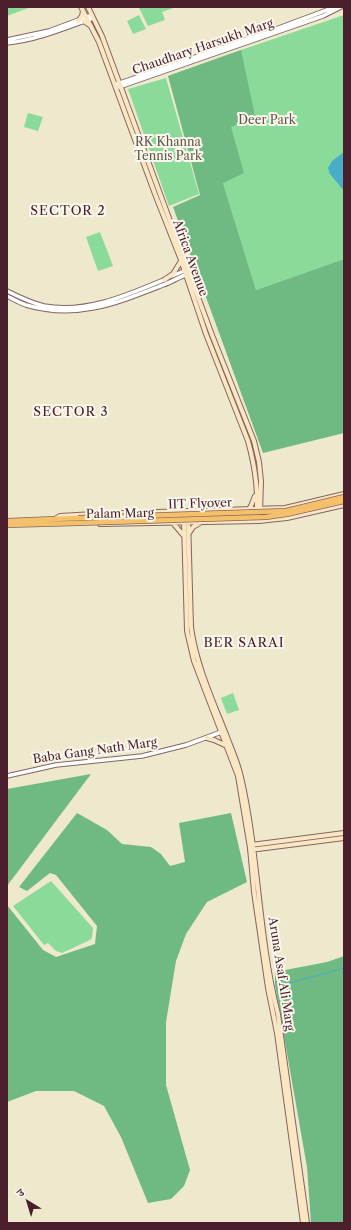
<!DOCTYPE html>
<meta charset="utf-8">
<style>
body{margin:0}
#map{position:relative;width:351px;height:1230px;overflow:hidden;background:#eee8cc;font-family:"Libre Caslon Text","Noto Serif Devanagari",serif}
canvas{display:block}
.frame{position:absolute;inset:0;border:8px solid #4a1f2b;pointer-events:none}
.north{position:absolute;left:8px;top:1182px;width:40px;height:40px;-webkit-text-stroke:3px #fbf7ec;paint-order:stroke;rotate:322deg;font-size:11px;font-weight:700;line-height:16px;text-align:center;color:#4a1f2b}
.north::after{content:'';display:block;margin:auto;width:14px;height:18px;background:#4a1f2b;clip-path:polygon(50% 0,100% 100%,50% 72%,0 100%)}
</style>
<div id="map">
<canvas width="351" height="1230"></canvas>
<div class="frame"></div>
<div class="north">उ</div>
</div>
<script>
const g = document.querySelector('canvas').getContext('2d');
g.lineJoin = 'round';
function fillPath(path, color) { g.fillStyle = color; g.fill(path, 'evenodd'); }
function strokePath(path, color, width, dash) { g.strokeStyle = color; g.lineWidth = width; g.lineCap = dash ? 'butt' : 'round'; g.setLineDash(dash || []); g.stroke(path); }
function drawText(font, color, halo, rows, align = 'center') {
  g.font = font + ' "Libre Caslon Text",serif'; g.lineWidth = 4; g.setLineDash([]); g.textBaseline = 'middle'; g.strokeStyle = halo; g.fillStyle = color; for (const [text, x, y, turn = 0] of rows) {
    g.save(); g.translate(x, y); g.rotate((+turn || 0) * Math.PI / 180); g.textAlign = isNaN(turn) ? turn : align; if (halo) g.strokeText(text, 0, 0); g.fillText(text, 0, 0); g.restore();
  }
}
fillPath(new Path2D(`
 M10,7H31L7,16V8Z
 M141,7H176L162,12L165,20L148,26L139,8Z
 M139,15L146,29L133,34L127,21Z
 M344,15V259L256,290L223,183L168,76L241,50Z
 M166,78L199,194L169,206L128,89Z
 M28,113L43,117L38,131L24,127Z
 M100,232L113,266L98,271L86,237Z
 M233,693L239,710L227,714L221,698Z
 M51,881L93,928L92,938L88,941L62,953L56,951L48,943L44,945L13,906Z`), '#8ada9a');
fillPath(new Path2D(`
 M241,50L255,116L231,127L244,173L223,183L256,290L344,259V433L263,453L173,207L200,195L168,76Z
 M91,774L7,886V789Z
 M77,813L107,830L122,844L151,847L161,854L170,866L185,862L179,823L231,813L247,882L207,902L186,934L176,961L166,1022V1085L190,1170L184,1186L171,1199L148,1203L121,1137L104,1106L74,1091H36L7,1102V905L43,950L56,957L95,944L97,926L56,875L50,873L27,891L19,887Z
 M344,956V1223H311L307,1167L275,985V972L327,962Z`), '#6fba82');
fillPath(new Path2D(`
 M344,152V191L330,174L328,168L332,161Z`), '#49acc9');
strokePath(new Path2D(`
 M287,984L344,968`), '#49acc9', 1);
const tertiary = new Path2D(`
 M7,40L49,31L92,15
 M7,43C37,40 65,28 93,18
 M117,84L268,32L335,7
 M119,87L323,16L341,7
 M172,276L184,271L186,272
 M7,291C19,297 31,303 44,306C86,314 128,295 166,279
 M7,296C13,299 20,303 26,305C77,320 117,303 163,285C172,282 180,276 189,274
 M7,776L56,765L142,756L186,745L224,731`);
const secondary = new Path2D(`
 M81,7L99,42L155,194L181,260L206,334L248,441C255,466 259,495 256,521
 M88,7L102,36L212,335L254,441L259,462L261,481L260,513
 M78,21L82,16L83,11
 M84,21L91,26
 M164,280L173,274L181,261
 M249,509L251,506L255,496
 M186,511L184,523L187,631L194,661L238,776L250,848L254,892L268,988L277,1033L303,1223
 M188,517L191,627C196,665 213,701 227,737C232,750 238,763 241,777C259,855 258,936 278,1014L307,1223
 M55,519L60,516L94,514L285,508L344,494
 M173,523L184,536
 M100,524L259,521L287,518L344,505
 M189,533L193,527L200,523
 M207,738L214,740L227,746
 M251,845L344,833
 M250,850L344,838`);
const primary = new Path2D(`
 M7,521L78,518
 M7,525L78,523`);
strokePath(tertiary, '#836563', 5.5);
strokePath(secondary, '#836563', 6);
strokePath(primary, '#836563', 6);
strokePath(tertiary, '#fff', 3.5);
strokePath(secondary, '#fbe6c3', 4);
strokePath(primary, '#f4c16a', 4.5);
const primaryBridge = new Path2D(`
 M78,518L286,511L344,497
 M78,523L266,517L287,514L344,501`);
strokePath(primaryBridge, '#836563', 6, []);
strokePath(primaryBridge, '#f4c16a', 4.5);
drawText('12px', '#4a1f2b', '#fbf7ec', [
 ["Chaudhary Harsukh Marg",203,47,-19],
 ["Africa Avenue",190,258,70],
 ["IIT Flyover",200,504,-2],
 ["Palam Marg",120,514,-1],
 ["Baba Gang Nath Marg",95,751,-8],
 ["Aruna Asaf Ali Marg",281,974,81]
]);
drawText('12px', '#5d574c', '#fbf7ec', [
 ["Deer Park",267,121],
 ["RK Khanna",168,143],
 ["Tennis Park",168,157]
]);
g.letterSpacing = '1px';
drawText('13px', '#4a1f2b', '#fbf7ec', [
 ["SECTOR 2",68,211],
 ["SECTOR 3",71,412],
 ["BER SARAI",244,643]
]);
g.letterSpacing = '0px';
</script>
